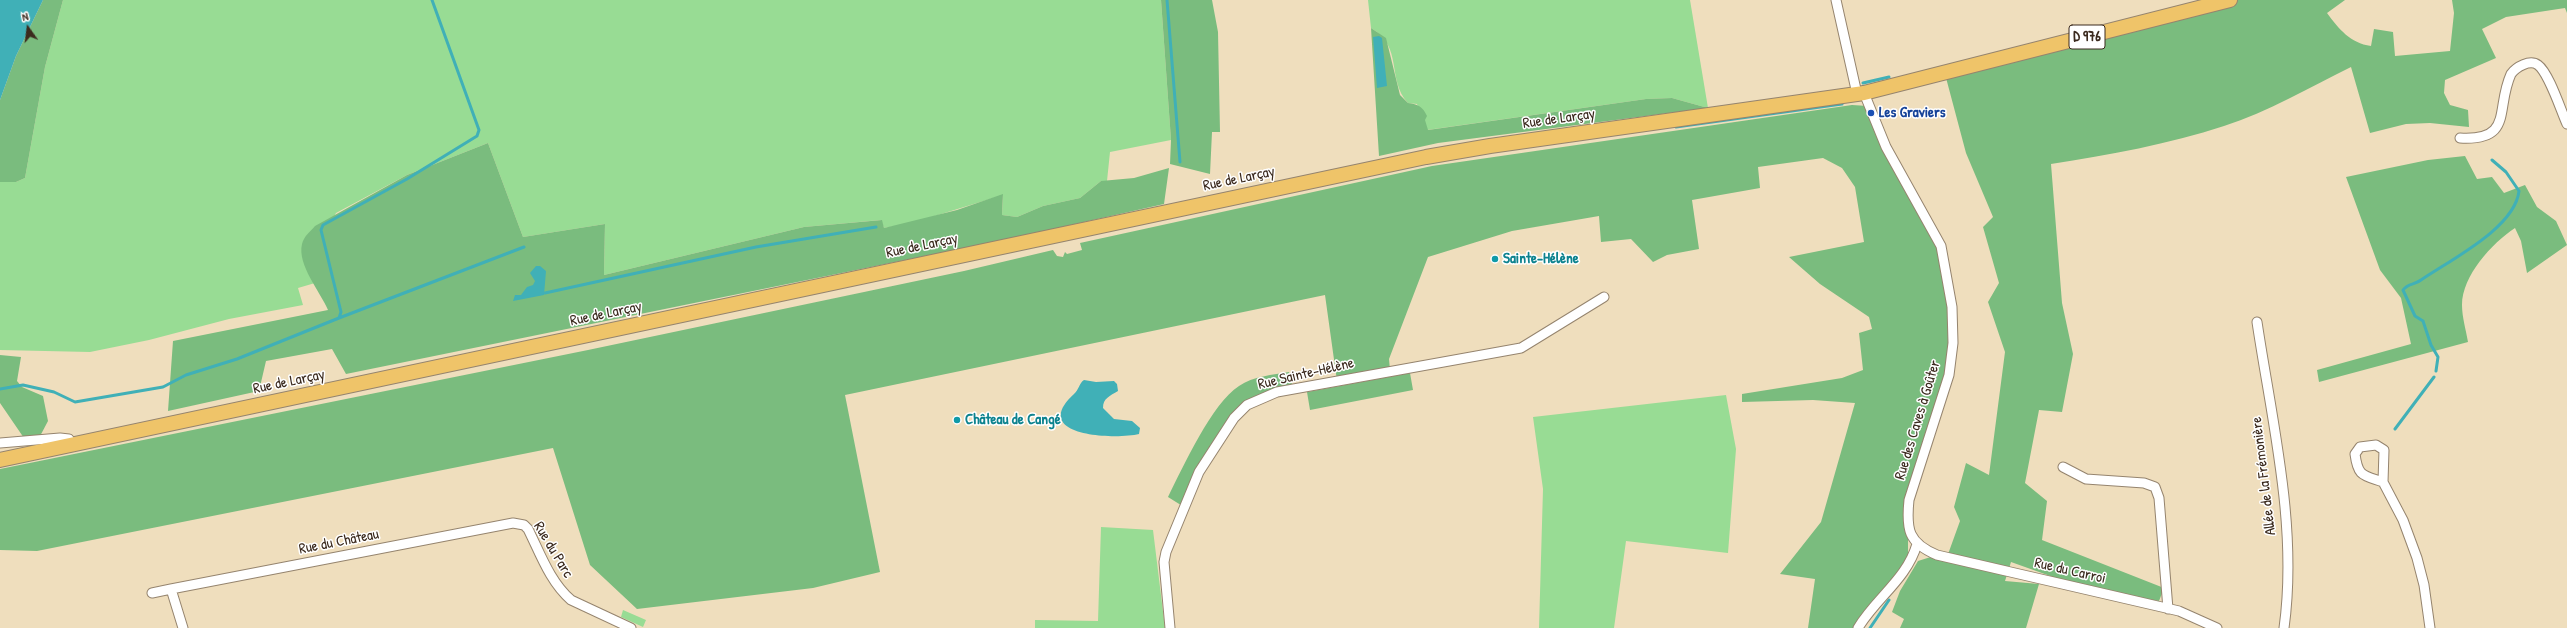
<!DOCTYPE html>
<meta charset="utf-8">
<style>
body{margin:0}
#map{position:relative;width:2567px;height:628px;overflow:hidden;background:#efdebd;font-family:"Patrick Hand",sans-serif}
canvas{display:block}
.north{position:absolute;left:8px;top:8px;width:40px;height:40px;-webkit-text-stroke:3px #fff;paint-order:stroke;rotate:346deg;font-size:11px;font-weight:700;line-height:16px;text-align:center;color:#3b2a1e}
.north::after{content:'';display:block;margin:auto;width:14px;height:18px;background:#3b2a1e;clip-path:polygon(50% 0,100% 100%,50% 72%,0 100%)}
</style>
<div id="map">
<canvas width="2567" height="628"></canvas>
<div class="north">N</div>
</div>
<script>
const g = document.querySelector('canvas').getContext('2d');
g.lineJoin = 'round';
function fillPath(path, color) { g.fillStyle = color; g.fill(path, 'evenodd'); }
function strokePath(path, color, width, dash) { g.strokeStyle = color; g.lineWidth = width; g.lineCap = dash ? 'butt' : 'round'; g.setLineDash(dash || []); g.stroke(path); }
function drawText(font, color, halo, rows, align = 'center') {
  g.font = font + ' "Patrick Hand",sans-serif'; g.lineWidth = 3; g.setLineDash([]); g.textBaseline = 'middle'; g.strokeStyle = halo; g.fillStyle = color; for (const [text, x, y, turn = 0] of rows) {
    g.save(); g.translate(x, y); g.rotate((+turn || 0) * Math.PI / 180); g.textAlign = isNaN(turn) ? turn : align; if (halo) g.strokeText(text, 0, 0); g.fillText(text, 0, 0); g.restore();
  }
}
fillPath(new Path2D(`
 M63,0H1161L1171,140L1110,152L1107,181H1101L1080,198L1043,206L1017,217L1002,215L1003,195L912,223L884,228L881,220L804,227L604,275L605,224L523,237L488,143L407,175L336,213L306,267L315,283L298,288L303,305L229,319L149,340L90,352L0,350V182H16L25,178L45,67Z
 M1368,0H1690L1708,108L1672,98L1646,99L1427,130L1417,104L1408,103C1386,79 1404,47 1371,28Z
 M1726,395L1736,449L1728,553L1626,541L1614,628H1539L1543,489L1533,417Z
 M1101,527L1153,530L1165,628H1035V620L1098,621Z
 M623,610L646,620L643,627L621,617Z`), '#98dc94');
fillPath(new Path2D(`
 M43,0H63L45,67L25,178L16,182H0V100L16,56Z
 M1161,0H1212L1218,32L1220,132H1212L1210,174L1170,164L1171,140Z
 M2230,0H2345L2327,13C2339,29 2350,43 2371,46L2374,29L2393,32L2395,56L2450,51L2454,13L2452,0H2567V13L2565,8L2506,17L2482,29L2496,58L2445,80L2444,93L2450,105L2468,110L2469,127L2430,123L2406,124L2370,133L2351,67C2310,87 2268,112 2224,126C2169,144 2109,155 2051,164L2062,303L2073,354L2062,412L2039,410L2025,483L2047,501L2042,540L2164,588L2159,601L2084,588L2011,562L2005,581L2039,584L2026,628H1900L1904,619L1892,612L1900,591L1918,561L1937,555L1947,557L1960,521L1954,507L1966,463L1989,475L2005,352L1988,302L1999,283L1983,227L1993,217L1966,153L1945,74Z
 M1371,28L1386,38L1400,95L1408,103C1418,104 1423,107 1427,116L1425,120L1428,130L1646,99L1672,98L1708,108L1438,143L1379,156Z
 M1852,105L1868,106L1941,246L1952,307L1949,375L1913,486L1908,526V562L1858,628H1808L1815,579L1780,574L1821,522L1855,403L1813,400L1742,402V394L1842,378L1863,370L1859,333L1872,329L1869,317L1820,284L1789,257L1864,242L1855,187L1842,168L1823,158L1758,167L1760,188L1692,200L1699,249L1667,255L1653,262L1631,239L1601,242L1599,216L1512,231L1428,257L1389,359L1390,370L1337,381L1325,295L845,395L880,572L813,588L637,609L590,565L553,448L37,551L0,550V469L588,350L964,271L1053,250L1057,256L1063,257L1065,252L1067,254L1082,250L1080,243L1432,166Z
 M488,143L523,237L605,224L604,275L804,227L882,220L884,228L957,210L1003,194L1002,215L1017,217L1043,206L1080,198L1101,181L1134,178L1169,168L1164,204L1013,238L346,374L332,349L266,361L259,391L168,411L173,341L328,310C320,291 297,265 302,244C304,236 310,232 315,226L407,175Z
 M2465,156L2477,179L2492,177L2504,193L2525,185L2537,207L2556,221L2567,245L2527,273L2521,241L2515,228C2492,243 2462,276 2462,305C2462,317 2466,330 2468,342L2319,382L2317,370L2411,344L2401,298L2380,270L2346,177L2428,160Z
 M0,355L21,357L17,381L22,387L43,396L48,421L38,440L26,441L0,403Z
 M1289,372L1293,389L1240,410L1184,507L1168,497C1183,467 1212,403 1239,386C1253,376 1273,375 1289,372Z
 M1410,373L1413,390L1310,410L1307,392Z`), '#7abc7e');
fillPath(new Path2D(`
 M0,0H43L16,56L0,100Z
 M1379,36L1382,38L1387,86L1377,88L1373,37Z
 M536,266H540L546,271L544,295L513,301L515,295H521L527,287L533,285L535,281L530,273Z
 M1084,380L1096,382L1114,381L1117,384L1118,391C1110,396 1103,398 1103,408L1114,419L1132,421L1140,428L1139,434C1114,440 1028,436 1074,394C1079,390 1079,383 1084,380Z`), '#40b0b7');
strokePath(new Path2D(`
 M1167,0L1180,162
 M1863,83L1889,77
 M1676,127L1842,104
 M545,293L756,247L876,227
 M339,318L524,247
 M2436,371L2438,357L2431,345L2423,321L2415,316L2403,290C2408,283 2415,285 2421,280C2450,260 2515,228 2519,191L2506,172L2492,160
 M0,389L23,385L54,392L75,402L163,387L186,375L237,359L339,318L341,312L321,230L323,225L407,179L477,136L479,130L432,0
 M2395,429L2434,377
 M1870,628L1889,600`), '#40b0b7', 3);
const minor = new Path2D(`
 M1836,0L1857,94
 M1864,93L1886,147L1941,246L1952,307L1953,343L1949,375L1909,500C1906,529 1908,543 1937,555L2179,611L2217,628
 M2460,138C2514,141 2495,109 2511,74C2516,67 2530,59 2538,65C2549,73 2561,111 2567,124
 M2257,322C2272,422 2298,527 2284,628
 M0,443L60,438L69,439L73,445
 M2063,467L2086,479L2144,483L2155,487L2159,498L2168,609
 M2383,482C2363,475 2358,477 2355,454L2360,447L2376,445L2384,450L2383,482L2403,520L2417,558L2424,585L2430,628
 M152,593L171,589
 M183,628L171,589L513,523L524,525L528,529C540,553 550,582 571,600L631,628
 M1170,628L1164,562L1166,552L1199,472L1234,418L1247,405L1277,392L1521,348L1604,297
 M1858,628C1876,598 1907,579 1917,544`);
const primary = new Path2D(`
 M0,460L1426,157L1490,146L1864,93L2230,0`);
strokePath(minor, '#95846e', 11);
strokePath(primary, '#95846e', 16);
strokePath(minor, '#fff', 9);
strokePath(primary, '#efc469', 14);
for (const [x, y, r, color] of [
 [1871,113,4,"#1a4fb4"],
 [1495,259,4,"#0f9aa8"],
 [957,420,4,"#0f9aa8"]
]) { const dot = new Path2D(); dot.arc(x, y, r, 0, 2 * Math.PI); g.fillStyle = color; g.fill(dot); strokePath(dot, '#fff', 1.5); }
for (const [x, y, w] of [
 [2087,37,36]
]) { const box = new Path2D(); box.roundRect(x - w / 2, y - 12, w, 24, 3); g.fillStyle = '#fff'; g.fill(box); strokePath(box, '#3b2a1e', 1); }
drawText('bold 14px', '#3b2a1e', null, [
 ["D 976",2087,37]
]);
drawText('bold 15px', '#164399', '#fff', [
 ["Les Graviers",1879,113]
], 'left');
drawText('15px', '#3b2a1e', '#fff', [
 ["Rue de Larçay",1559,119,-8],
 ["Rue de Larçay",1239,179,-12],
 ["Rue de Larçay",922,246,-12],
 ["Rue de Larçay",606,314,-12],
 ["Rue Sainte-Hélène",1306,374,-13],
 ["Rue de Larçay",289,382,-12],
 ["Rue des Caves à Goûter",1918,420,-73],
 ["Allée de la Frémonière",2264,476,-97],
 ["Rue du Château",339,542,-11],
 ["Rue du Parc",553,550,59],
 ["Rue du Carroi",2070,571,13]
]);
drawText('bold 15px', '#0d838f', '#fff', [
 ["Sainte-Hélène",1503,259],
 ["Château de Cangé",965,420]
], 'left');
</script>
